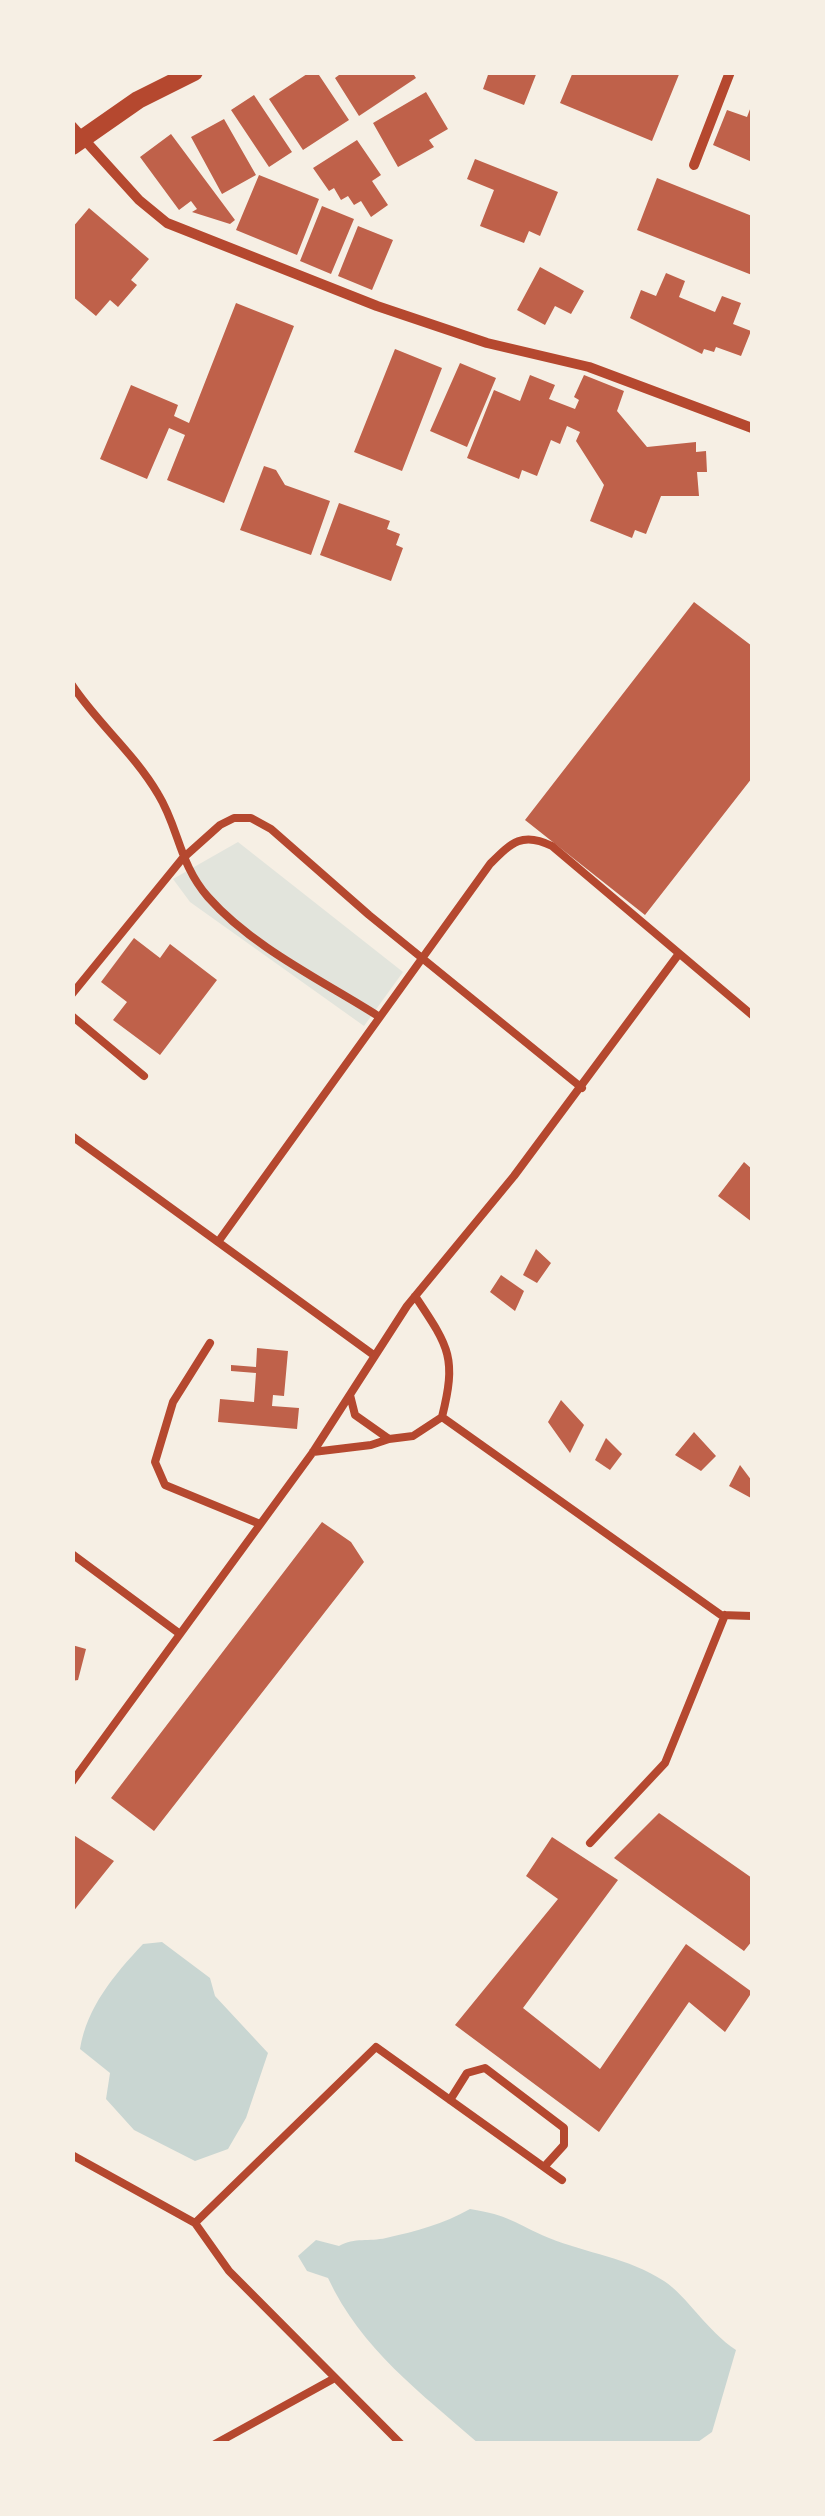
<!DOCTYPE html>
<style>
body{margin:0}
#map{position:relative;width:825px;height:2516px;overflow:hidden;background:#f6efe4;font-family:Barlow,sans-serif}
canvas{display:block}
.frame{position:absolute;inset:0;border:75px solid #f6efe4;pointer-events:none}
</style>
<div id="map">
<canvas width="825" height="2516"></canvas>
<div class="frame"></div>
</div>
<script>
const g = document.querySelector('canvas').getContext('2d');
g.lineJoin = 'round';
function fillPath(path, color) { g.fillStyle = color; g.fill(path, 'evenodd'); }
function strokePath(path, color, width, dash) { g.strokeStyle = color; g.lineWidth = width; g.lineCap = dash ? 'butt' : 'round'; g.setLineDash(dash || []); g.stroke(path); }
fillPath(new Path2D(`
 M238,842L403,972L364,1026L190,902L173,879Z`), '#e2e4dc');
fillPath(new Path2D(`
 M162,1942L210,1978L215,1996L268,2053L246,2118L228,2149L195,2161L134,2130L106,2099L110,2073L80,2049C87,2007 114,1975 143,1944Z
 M470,2209C509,2215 516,2224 549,2238C586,2253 629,2258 664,2281C687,2296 707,2331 736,2350L712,2432L695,2444L478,2443C421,2393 361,2349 328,2278L307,2271L298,2256L316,2240L339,2246C355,2237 369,2242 386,2238C417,2231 443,2224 470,2209Z`), '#c9d6d2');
fillPath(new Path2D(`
 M310,72H317L349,120L303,150L269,99Z
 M343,72H412L416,78L359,116L335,78Z
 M489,72H537L524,105L483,89Z
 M573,72L595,75L680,72L652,141L560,103Z
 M426,92L448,129L429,140L434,147L398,167L373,123Z
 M254,95L292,152L269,167L231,110Z
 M752,104V162L713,145L727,110L747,117Z
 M224,119L256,175L222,194L191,137Z
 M171,134L235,220L230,224L192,212L197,209L191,201L179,210L140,157Z
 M357,140L381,175L372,181L388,205L371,217L361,201L354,205L348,196L341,200L334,188L329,191L313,168Z
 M475,159L558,192L540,236L529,231L524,243L480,226L494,190L467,179Z
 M259,175L319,199L297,255L236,230Z
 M657,178L752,216V275L637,230Z
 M322,206L354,219L331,274L300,261Z
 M89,208L149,259L131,280L137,285L118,307L110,300L96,316L72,296V228Z
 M358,226L393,240L372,290L338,276Z
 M540,267L584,291L571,314L555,306L545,325L517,310Z
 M666,273L685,281L679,297L715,312L722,296L741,303L733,324L751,331L741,356L716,347L714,352L704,349L702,354L630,318L641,290L656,296Z
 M236,303L294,326L224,503L167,480L185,435L169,428L147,479L100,459L131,385L178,405L174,416L189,423Z
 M395,349L442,368L402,471L354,452Z
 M460,363L496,378L467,447L430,431Z
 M530,375L555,385L549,399L575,409L579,400L574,397L584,375L624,391L617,411L647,447L696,442V452L706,451L707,472H697L699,496H661L646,534L635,530L632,538L590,521L604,485L576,441L580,432L567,426L560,444L551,440L537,476L522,470L519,479L467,458L494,390L520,401Z
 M264,466L276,470L285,485L330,501L311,555L240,530Z
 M339,503L390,521L387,529L400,534L396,545L403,548L391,581L320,555Z
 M694,602L752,646V778L645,915L525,820Z
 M134,938L160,958L170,944L217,980L160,1055L113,1020L127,1002L101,982Z
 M744,1162L752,1169V1222L718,1196Z
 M536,1249L551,1263L537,1283L523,1275Z
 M501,1275L524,1291L515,1311L490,1292Z
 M257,1348L288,1351L284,1396L273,1395L272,1406L299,1408L297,1429L218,1422L220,1399L254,1402L256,1373L231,1371V1365L256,1367Z
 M561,1400L584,1425L570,1453L548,1422Z
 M694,1432L716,1456L701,1471L675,1455Z
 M606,1438L622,1454L610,1470L595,1460Z
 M740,1465L752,1481L751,1498L729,1486Z
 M322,1522L351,1542L364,1562L154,1831L111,1798Z
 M72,1645L86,1649L78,1680L72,1681Z
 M659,1813L752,1878V1941L744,1951L614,1858Z
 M72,1834L114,1861L72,1913Z
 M552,1837L618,1880L523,2008L600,2069L686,1944L752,1992L725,2032L689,2002L599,2132L455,2025L558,1899L526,1876Z`), '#bf614a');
strokePath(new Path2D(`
 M72,685C98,724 134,753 158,794C179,828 179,864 208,897C252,947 323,981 378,1016
 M72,994L182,859L220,825L234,818H251L271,829L369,915L582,1088
 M72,1016L144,1076
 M72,1136L375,1356
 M218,1242L490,864C511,843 522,831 552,846L752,1015
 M415,1296C449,1347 457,1357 442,1417L721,1615L752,1616
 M210,1343L173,1402L155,1462L165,1485L260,1524
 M350,1395L355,1415L389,1439L413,1436L442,1417
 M313,1452L371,1445L389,1439
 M72,1554L180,1634
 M72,1782L313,1452L407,1306L514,1176L678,955
 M590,1843L665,1763L725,1615
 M450,2100L467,2073L485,2068L564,2128V2145L544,2167
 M72,2155L195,2223L229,2271L401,2444
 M195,2223L376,2047L562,2180
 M215,2444L333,2379`), '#b5482f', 8);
strokePath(new Path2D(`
 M72,126L139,200L167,223L377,306L487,343L589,367L752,428
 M694,165L730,72`), '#b5482f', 10);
strokePath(new Path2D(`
 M72,146L138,100L194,72`), '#b5482f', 18);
</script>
